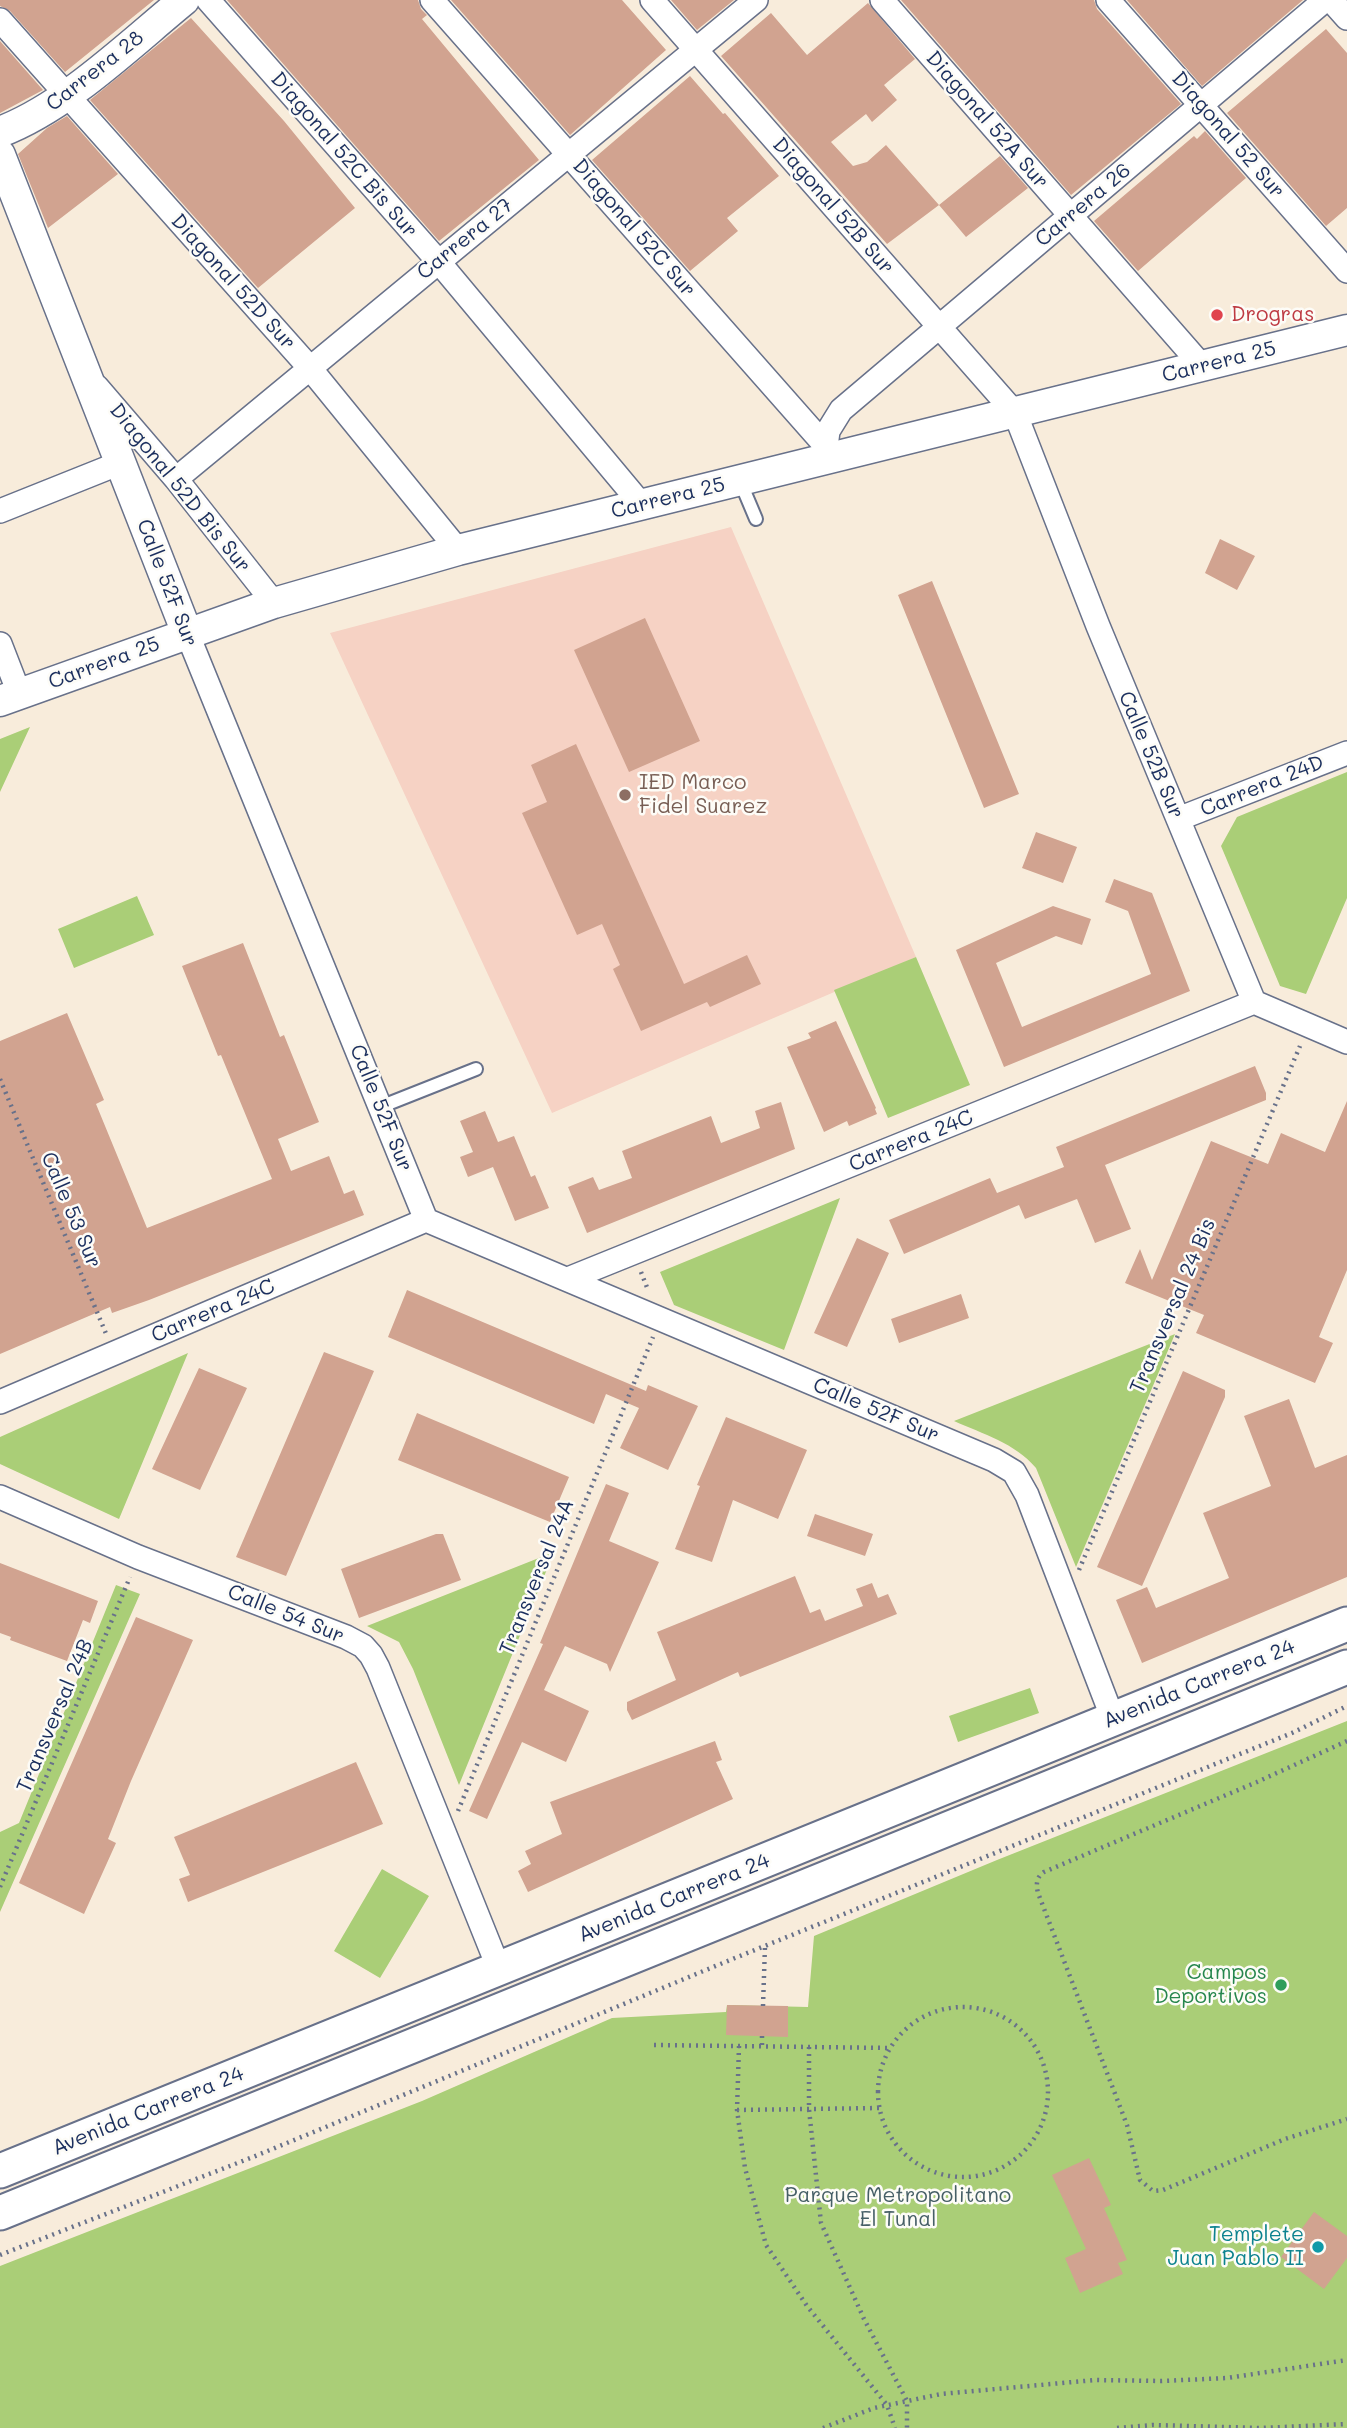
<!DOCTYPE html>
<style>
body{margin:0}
canvas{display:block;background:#f8ecdb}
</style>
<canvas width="1347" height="2428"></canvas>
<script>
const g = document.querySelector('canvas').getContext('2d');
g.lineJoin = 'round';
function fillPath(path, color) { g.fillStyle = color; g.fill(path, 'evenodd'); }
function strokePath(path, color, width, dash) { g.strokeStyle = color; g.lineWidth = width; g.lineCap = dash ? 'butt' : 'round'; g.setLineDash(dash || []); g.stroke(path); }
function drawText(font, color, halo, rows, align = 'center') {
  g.font = font + ' Mali,sans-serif'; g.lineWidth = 5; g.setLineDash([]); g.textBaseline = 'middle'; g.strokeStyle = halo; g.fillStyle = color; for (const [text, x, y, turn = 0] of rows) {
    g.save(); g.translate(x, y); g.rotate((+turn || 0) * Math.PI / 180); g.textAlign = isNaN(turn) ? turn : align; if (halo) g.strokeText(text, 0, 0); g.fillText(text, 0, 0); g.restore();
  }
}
fillPath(new Path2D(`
 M731,527L916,957L552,1113L330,633Z`), '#f6d2c4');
fillPath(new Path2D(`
 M30,727L0,792V739Z
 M1347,772V898L1306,994L1280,986L1221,846L1237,817Z
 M137,896L154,935L74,968L58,929Z
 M916,957L970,1085L888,1118L834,990Z
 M840,1198L784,1350L674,1305L660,1272Z
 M1175,1334L1076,1567L1036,1468C1015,1443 983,1434 954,1421Z
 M188,1353L119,1519L0,1464V1437Z
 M554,1552L459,1785L413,1669L399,1642L367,1626Z
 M116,1585L140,1594L0,1912V1832L19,1823Z
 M1030,1688L1039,1713L958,1742L949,1716Z
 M1347,1721V2428H0V2266L422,2101L612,2018L726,2012L727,2005L808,2007L814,1936L997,1860Z
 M382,1869L429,1896L380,1978L334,1951Z`), '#aace77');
fillPath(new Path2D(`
 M0,0H154L65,72L10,11L0,6Z
 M227,0H418L421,9L427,15L422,19L539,160L439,241Z
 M451,0H622L666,50L570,135Z
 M671,0H734L697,30Z
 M901,0H1094L1097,9L1181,104L1071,195Z
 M1127,0H1303L1202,86Z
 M868,3L915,59L884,85L897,100L872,122L866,114L831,142L853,166L867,162L886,145L939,205L887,244L721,56L771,13L807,55Z
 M191,18L284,121L355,208L258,288L90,100Z
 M1326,29L1347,53V208L1326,226L1227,113Z
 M0,41L43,90L0,113Z
 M690,76L723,114L725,113L779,176L727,218L738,231L690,271L592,160Z
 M67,116L118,174L48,228L18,154L47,128Z
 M1205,131L1246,178L1138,271L1094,221L1194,136L1197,139Z
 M1000,156L1028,188L966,237L939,205Z
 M1220,539L1255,556L1237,590L1205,573Z
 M932,581L1019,794L984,808L898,595Z
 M645,618L700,741L629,772L574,650Z
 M576,744L684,984L747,955L761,984L710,1007L707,1002L641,1031L613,969L620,965L602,924L577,935L522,813L547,802L531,765Z
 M1036,832L1077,847L1063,883L1022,868Z
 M1114,879L1152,893L1190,991L1004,1067L956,950L1053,906L1091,919L1082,945L1056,936L996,963L1022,1027L1151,974L1128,911L1105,902Z
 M243,943L280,1037L284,1035L319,1122L278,1139L291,1171L329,1156L344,1194L354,1190L364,1215L149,1300L112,1313L110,1307L0,1354V1041L67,1013L104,1100L96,1104L147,1228L272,1179L221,1055L218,1056L182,966Z
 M836,1021L876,1108L875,1109L877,1114L849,1126L847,1121L824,1132L787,1047L811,1038L808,1033Z
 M1255,1066L1266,1093V1100L1105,1165L1131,1229L1095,1243L1077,1199L1025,1219L1019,1205L904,1254L889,1220L990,1178L997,1193L1064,1167L1056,1147Z
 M1347,1101V1270L1319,1337L1333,1343L1315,1383L1196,1333L1204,1315L1125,1283L1140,1249L1152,1280L1211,1141L1268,1164L1281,1133L1325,1152Z
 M781,1102L795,1149L587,1233L568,1187L593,1177L599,1190L632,1178L622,1151L711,1116L721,1143L760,1128L755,1111Z
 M485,1111L498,1142L514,1136L531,1177L535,1175L549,1208L515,1221L493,1167L468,1177L460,1157L473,1152L460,1121Z
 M857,1238L889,1253L847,1347L814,1333Z
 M407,1290L646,1391L648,1385L698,1406L668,1470L620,1448L639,1408L606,1394L594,1424L388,1337Z
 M961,1294L969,1318L899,1343L891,1319Z
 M324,1352L374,1371L286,1576L236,1557Z
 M199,1368L247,1388L200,1490L152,1469Z
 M1183,1371L1225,1390V1397L1142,1586L1097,1567Z
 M1289,1399L1315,1468L1347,1455V1577L1142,1663L1116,1600L1147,1587L1156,1608L1229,1578L1203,1513L1271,1486L1244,1416Z
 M417,1413L569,1477L550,1522L398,1460Z
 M726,1417L807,1450L778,1519L733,1500L712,1562L675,1549L700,1486L697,1485Z
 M606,1484L629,1493L609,1541L659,1562L610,1672L607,1664L565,1646L562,1652L544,1690L589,1711L566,1762L522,1742L487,1819L469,1811L543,1644L540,1643Z
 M815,1514L873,1534L865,1556L807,1536Z
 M436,1534H443L461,1580L359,1618L341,1569Z
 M0,1563L98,1601L90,1623L83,1620L67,1661L10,1640L11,1637L0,1633Z
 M795,1576L810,1613L820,1609L825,1621L863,1606L856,1589L872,1583L878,1598L888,1594L897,1614L740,1677L738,1672L632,1720L627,1710V1702L676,1680L657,1632Z
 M136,1617L193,1640L131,1781L108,1839L116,1843L84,1914L19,1883Z
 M715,1741L722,1760L716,1762L733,1799L528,1892L518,1871L531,1864L525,1851L562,1834L550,1802Z
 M356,1762L383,1824L188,1902L179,1879L190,1875L174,1837Z
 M727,2005L788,2006V2037L726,2035Z
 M1089,2158L1111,2205L1104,2208L1127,2260L1118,2263L1123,2274L1080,2293L1065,2258L1086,2249L1052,2175Z
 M1314,2212L1347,2236V2258L1324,2289L1281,2257Z`), '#d1a390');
const service = new Path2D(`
 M740,481L756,519
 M380,1107L476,1069`);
const minor = new Path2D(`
 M208,0L438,261L641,504
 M432,0L831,452
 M652,0L1015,413L1098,626L1254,1002L1347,1042
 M882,0L1202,366
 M1108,0L1347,271
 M1331,0L1347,18
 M0,20L309,367L458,550
 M97,387L176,479L274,603
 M826,447L828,431L841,410L1325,0
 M176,479L756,0
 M0,511L120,463
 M187,633L426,1220L994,1460L1014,1472L1027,1495L1113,1719
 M0,644L19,693
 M1178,819L1347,753
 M568,1279L1254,1002
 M0,1402L426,1220
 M0,1497L138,1557L346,1637L363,1646L371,1655L378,1668L499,1969`);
const tertiary = new Path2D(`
 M0,132C66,107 129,45 184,0
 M0,155L187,633
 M0,701L274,603L458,550L1347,330`);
const secondary = new Path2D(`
 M0,2171L1347,1624
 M0,2213L1347,1667`);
strokePath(service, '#68718a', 16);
strokePath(minor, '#68718a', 26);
strokePath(tertiary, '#68718a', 33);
strokePath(secondary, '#68718a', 37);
strokePath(new Path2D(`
 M0,1079L107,1336
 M641,1272L648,1290
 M1079,1570L1300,1046
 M1347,1741L1257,1782L1044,1872C1036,1877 1036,1885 1038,1893L1127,2125L1140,2180L1153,2191L1163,2190L1285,2139L1347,2119
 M458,1811L653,1337
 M0,1887L130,1577
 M763,2006L765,1946
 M878 2092a85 85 0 1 1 170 0a85 85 0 1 1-170 0Z
 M762,2036V2046
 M654,2045L890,2048
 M739,2046L737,2110L745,2168L766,2245L807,2306L887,2405L895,2428
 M809,2047V2109L821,2223L864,2319L907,2401V2428
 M737,2110L879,2108
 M0,2255L253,2157L735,1958L1292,1733L1347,1706
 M823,2428L874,2408L941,2394L1095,2380L1162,2381L1227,2378L1347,2360
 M1117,2428L1153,2425L1261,2428L1347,2424`), '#68718a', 4.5, [2, 5]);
strokePath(service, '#fff', 12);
strokePath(minor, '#fff', 23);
strokePath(tertiary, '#fff', 30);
strokePath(secondary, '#fff', 33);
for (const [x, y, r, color] of [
 [1217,315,7,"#e0444e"],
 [625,795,7,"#8d6e63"],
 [1281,1985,7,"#2e9e5b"],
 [1318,2247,7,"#0f9aa8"]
]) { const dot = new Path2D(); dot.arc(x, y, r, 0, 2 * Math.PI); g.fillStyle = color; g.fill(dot); strokePath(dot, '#fdfcf7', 2.5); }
drawText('21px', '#1b2f5e', '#fdfcf7', [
 ["Carrera 28",95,71,-38],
 ["Diagonal 52A Sur",987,120,49],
 ["Diagonal 52 Sur",1228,135,49],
 ["Diagonal 52C Bis Sur",344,155,49],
 ["Carrera 26",1083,205,-40],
 ["Diagonal 52B Sur",833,206,49],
 ["Diagonal 52C Sur",634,228,49],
 ["Carrera 27",465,239,-39],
 ["Diagonal 52D Sur",233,282,48],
 ["Carrera 25",1219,362,-14],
 ["Diagonal 52D Bis Sur",180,488,51],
 ["Carrera 25",668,498,-14],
 ["Calle 52F Sur",167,583,69],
 ["Carrera 25",104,663,-20],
 ["Calle 52B Sur",1151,755,67],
 ["Carrera 24D",1262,786,-22],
 ["Calle 52F Sur",381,1108,68],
 ["Carrera 24C",911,1141,-22],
 ["Calle 53 Sur",71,1210,67],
 ["Transversal 24 Bis",1173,1306,-67],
 ["Carrera 24C",213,1311,-23],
 ["Calle 52F Sur",876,1410,23],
 ["Transversal 24A",537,1577,-68],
 ["Calle 54 Sur",286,1614,22],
 ["Avenida Carrera 24",1199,1684,-22],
 ["Transversal 24B",55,1716,-67],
 ["Avenida Carrera 24",674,1898,-22],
 ["Avenida Carrera 24",148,2111,-22]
]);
drawText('21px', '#be3a42', '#fdfcf7', [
 ["Drogras",1231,315]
], 'left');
drawText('21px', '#785e54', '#fdfcf7', [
 ["IED Marco",639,783],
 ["Fidel Suarez",639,807]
], 'left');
drawText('21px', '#27864d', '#fdfcf7', [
 ["Campos",1267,1973],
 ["Deportivos",1267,1997]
], 'right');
drawText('21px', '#465f66', '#fdfcf7', [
 ["Parque Metropolitano",898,2196],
 ["El Tunal",898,2220]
]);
drawText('21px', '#0d838f', '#fdfcf7', [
 ["Templete",1304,2235],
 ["Juan Pablo II",1304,2259]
], 'right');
</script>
